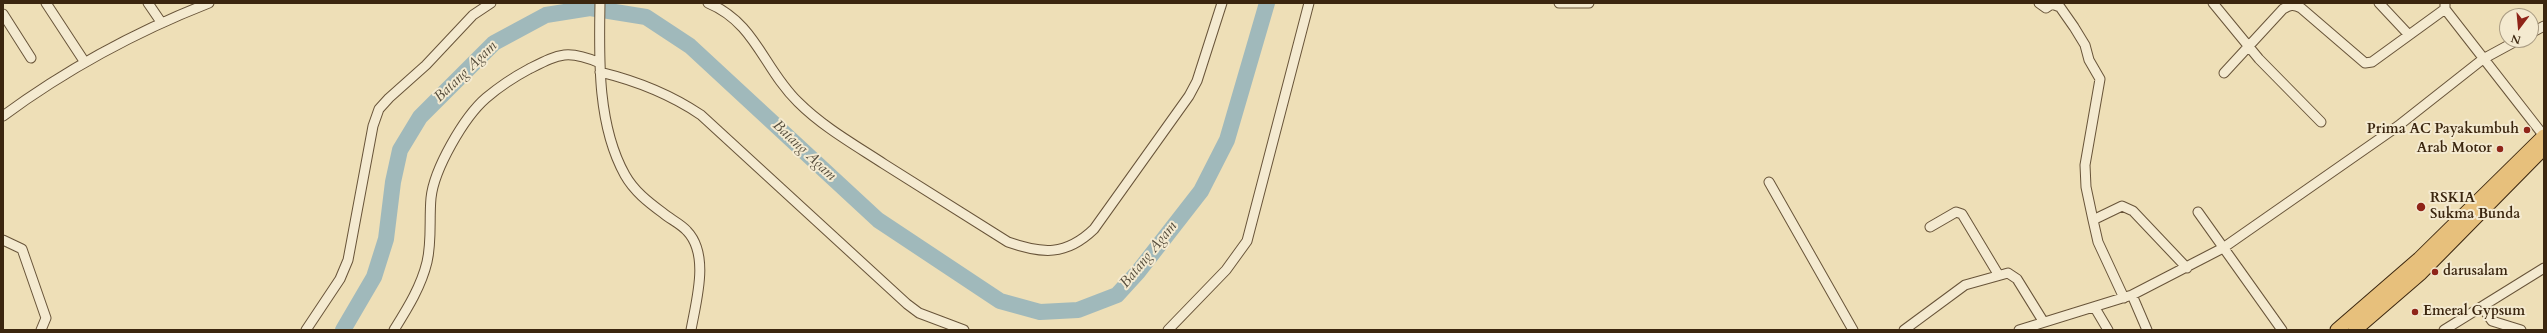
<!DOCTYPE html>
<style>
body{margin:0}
#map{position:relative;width:2547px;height:333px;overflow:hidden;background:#eedfb7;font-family:Cardo,serif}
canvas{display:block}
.frame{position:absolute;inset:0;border:4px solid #3b260f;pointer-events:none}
.north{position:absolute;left:2499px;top:8px;width:40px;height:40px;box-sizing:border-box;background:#f4ead0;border:1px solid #aa9c83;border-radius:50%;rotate:196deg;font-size:11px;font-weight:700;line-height:16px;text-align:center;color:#3b260f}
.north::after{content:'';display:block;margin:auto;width:14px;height:18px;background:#8f2418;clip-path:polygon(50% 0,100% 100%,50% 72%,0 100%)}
</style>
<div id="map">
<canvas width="2547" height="333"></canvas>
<div class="frame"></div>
<div class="north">N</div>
</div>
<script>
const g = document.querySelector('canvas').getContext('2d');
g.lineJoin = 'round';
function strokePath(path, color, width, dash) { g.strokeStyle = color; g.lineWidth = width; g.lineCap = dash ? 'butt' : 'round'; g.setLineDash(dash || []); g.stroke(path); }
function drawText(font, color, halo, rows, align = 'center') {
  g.font = font + ' Cardo,serif'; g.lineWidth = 4; g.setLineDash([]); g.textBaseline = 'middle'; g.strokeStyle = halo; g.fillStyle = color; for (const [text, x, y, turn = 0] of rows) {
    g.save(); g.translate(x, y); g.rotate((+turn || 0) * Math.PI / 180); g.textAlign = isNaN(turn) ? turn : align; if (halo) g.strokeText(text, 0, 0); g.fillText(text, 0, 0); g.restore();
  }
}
strokePath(new Path2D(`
 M343,330L374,277L386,239L393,182L400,150L420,117L494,43L546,15L590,8L646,17L690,46L878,220L1000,301L1040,312L1078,310L1117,295L1138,272L1201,191L1227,140L1267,3`), '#a0b9bb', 16);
const minor = new Path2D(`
 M46,3L84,61
 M148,3L161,22
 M600,3C599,58 597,125 625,175C634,191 648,202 663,213C670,219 681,224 687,231C710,255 696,301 691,330
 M708,3C756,23 763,68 798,102C823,127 855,145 884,164C926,190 967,216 1008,242C1042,254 1066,256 1094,229L1189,96L1197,81L1222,3
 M1559,3H1589
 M2039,3L2046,8L2052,4L2060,7L2074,27L2085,45L2089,60L2100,79L2085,165L2086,187L2093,220
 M2213,3L2259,59L2321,122
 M2379,3L2409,35
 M2445,3V9L2544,136
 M3,14L31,58
 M2531,33L2544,26
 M600,72C637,81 670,94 701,115L907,304L919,313L964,330
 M2224,73L2283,9C2290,5 2293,4 2301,8L2365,63L2372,62L2445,9
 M3,116C67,69 135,32 209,3
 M1769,182L1853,330
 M2198,212L2282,330
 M1930,227L1956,212L1962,214L1998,274
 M3,240L22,249L46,318L41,330
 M2132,295L2147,330
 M2124,298L2098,242L2093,220L2122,206L2133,211L2187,268
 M2482,307L2492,321L2521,330
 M2095,308L2108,330
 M306,330L340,279L348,260L373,126L379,109L389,98L426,65L473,15L491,3
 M394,330C407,309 421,287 427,262C432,241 429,219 431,198C434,169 464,117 486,98C499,87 514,77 529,69C559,54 567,49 600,63
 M1168,330L1226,270L1247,241L1309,3
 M1904,330L1965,285L2008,273L2017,279L2043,321
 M2019,330L2132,295L2223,248L2398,126L2483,59L2518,40
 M2444,330L2544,268`);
const highway = new Path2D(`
 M2337,330L2419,259L2544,136
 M2355,330L2421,273L2544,148`);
strokePath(minor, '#685439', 11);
strokePath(highway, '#3b260f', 15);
strokePath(minor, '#f4ead0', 9);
strokePath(highway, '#e7c07c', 13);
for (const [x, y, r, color] of [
 [2527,130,4,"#8f2418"],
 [2500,149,4,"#8f2418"],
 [2421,207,5,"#8f2418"],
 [2435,272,4,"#8f2418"],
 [2415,312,4,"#8f2418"]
]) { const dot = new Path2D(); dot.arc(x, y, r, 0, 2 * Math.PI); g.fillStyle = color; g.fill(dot); strokePath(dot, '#f4ead0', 1.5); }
drawText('bold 14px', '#3b260f', '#f4ead0', [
 ["Prima AC Payakumbuh",2519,130,"right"],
 ["Arab Motor",2492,149,"right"],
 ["RSKIA",2430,199],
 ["Sukma Bunda",2430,215],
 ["darusalam",2443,272],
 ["Emeral Gypsum",2423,312]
], 'left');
drawText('italic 15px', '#544b3a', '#f4ead0', [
 ["Batang Agam",466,72,-44],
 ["Batang Agam",804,151,43],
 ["Batang Agam",1149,255,-51]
]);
</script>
